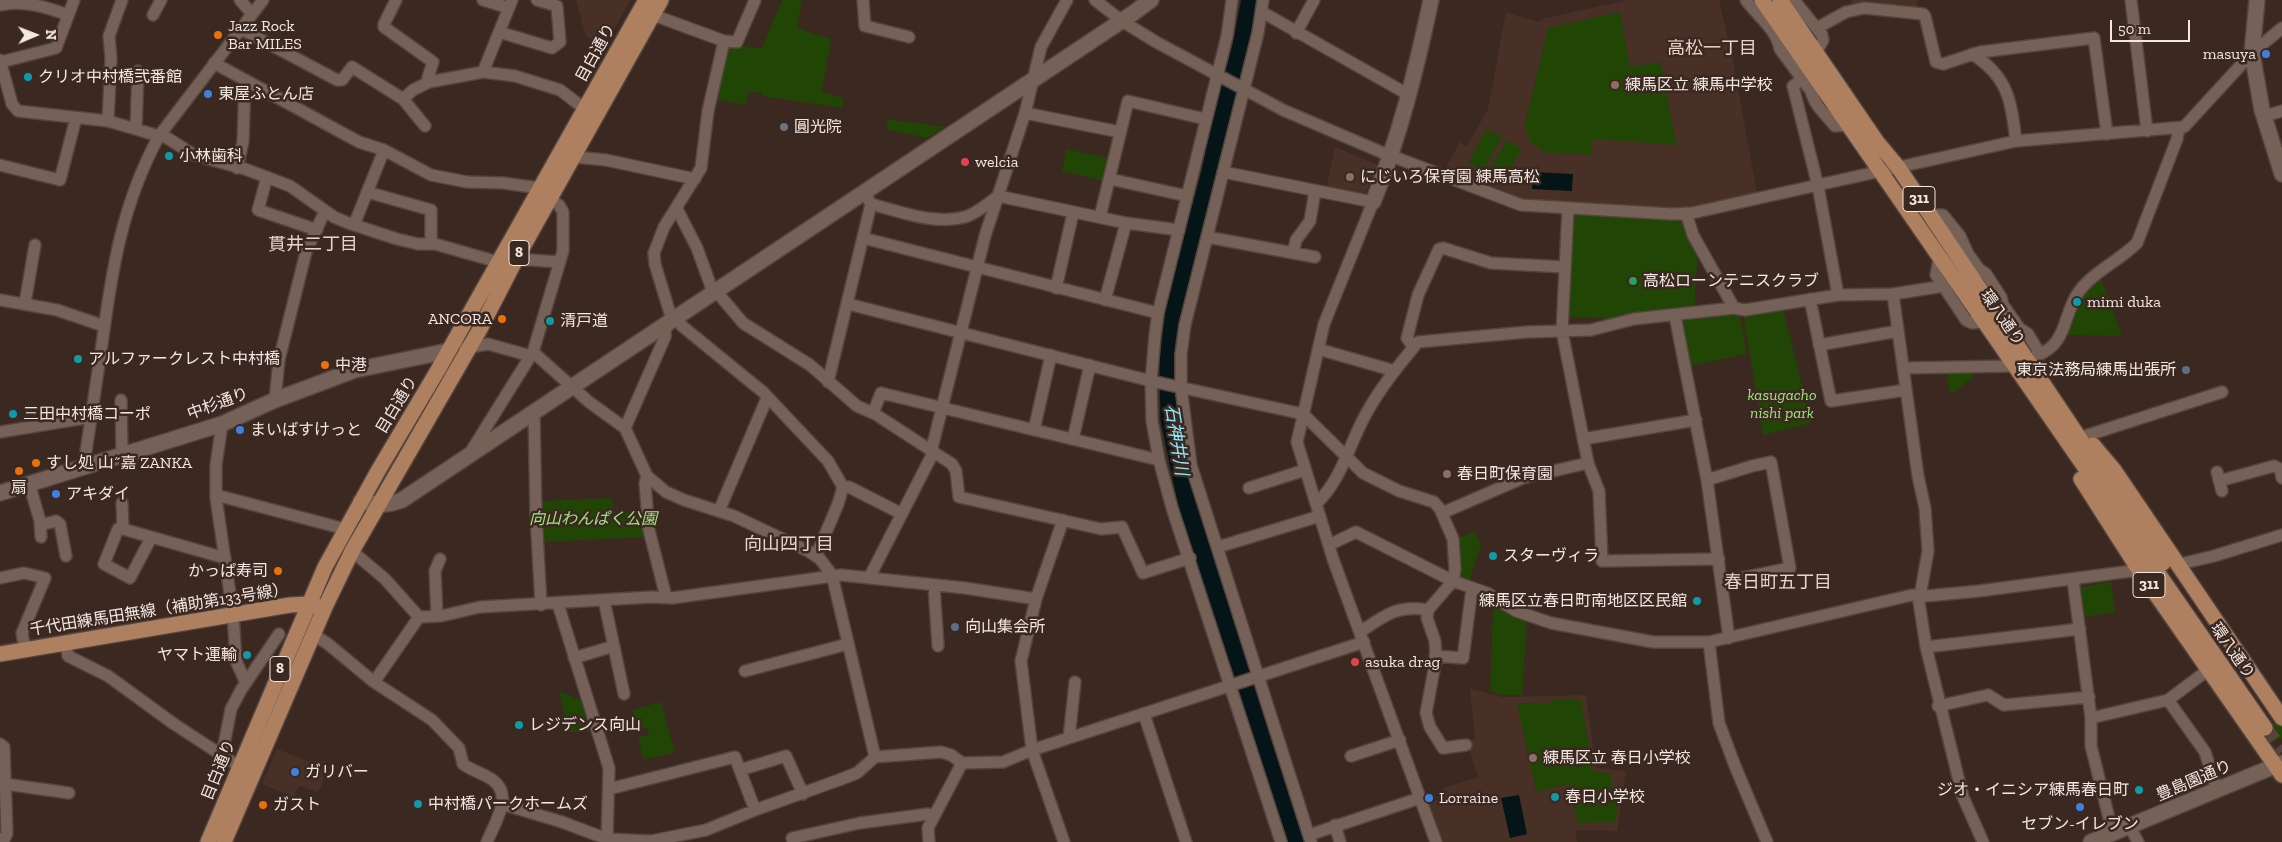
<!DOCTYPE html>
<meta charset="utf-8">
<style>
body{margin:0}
#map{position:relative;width:2282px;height:842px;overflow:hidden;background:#3a2821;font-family:"Zilla Slab",serif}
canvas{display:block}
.north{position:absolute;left:10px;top:10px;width:50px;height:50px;-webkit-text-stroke:4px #3a2821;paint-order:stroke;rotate:89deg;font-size:14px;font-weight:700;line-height:20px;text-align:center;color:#f3e7e2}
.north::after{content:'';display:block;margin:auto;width:18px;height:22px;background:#f3e7e2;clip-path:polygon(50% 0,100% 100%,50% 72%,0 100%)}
.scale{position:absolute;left:2110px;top:20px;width:80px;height:22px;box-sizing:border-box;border:2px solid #f3e7e2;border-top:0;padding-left:6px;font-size:15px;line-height:18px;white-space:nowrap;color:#f3e7e2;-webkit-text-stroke:4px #3a2821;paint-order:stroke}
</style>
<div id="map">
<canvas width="2282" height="842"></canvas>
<div class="north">N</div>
<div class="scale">50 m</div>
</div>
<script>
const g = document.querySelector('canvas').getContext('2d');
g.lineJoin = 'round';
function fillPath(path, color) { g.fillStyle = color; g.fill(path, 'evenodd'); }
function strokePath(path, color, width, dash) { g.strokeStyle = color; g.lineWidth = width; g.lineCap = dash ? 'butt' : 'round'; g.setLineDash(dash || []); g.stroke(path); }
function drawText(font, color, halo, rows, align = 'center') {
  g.font = font + ' "Zilla Slab","Noto Sans JP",serif'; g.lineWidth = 5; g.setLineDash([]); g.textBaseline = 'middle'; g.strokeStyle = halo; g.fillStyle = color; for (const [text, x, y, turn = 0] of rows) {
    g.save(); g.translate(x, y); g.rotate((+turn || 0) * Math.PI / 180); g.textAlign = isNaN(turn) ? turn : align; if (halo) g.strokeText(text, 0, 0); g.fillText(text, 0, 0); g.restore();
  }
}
fillPath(new Path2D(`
 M576,0H631L606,43L586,37Z
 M1629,0H1719L1733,61L1757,193L1695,207L1670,208L1523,201L1444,171L1460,142L1467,146L1488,109L1506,12L1538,22L1545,18Z
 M1851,0H1918L1917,8L1881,4L1854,7Z
 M1335,147L1378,165L1363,198L1326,190Z
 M1470,689L1502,697L1586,695L1596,768L1626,771L1617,831L1575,830L1577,842H1443L1429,803L1445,797L1443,788L1478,777L1469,748V739L1475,740Z
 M277,749L308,761H326L322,786L317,792L299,786L293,797L262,784Z`), '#483026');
fillPath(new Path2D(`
 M782,0H802L797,28L831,39L822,92L844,98L842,108L762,96V93L749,92L746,105L713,99L728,44L762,48Z
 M1620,12L1630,67L1661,62L1676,145L1593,139L1591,155L1543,152L1528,139V131L1524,128L1548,28Z
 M888,119L945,127L927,138L886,129Z
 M1487,129L1502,137L1483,171L1468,162Z
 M1507,140L1522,149L1502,182L1487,173Z
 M1066,149L1109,158L1104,181L1062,171Z
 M1577,213L1682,219L1698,251L1694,311L1620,319L1567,317L1573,217Z
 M2100,276L2122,336L2065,335L2080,298Z
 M1783,308L1811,423L1763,435L1743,314Z
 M1739,313L1747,354L1689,366L1681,319Z
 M1969,369L1974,377L1950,395L1947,371Z
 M612,498L613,513L643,511L647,537L542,542L541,501Z
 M1474,531L1481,545L1469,582L1461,580L1459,576L1458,538Z
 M2111,582L2115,612L2084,617L2081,589L2082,587Z
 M1493,603L1527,620L1522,695H1502L1490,691Z
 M559,691L583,701L592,732H568Z
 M1581,699L1593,772L1611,773V787H1621L1616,822L1578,823L1569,784L1536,792L1517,703L1547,704L1552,700Z
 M661,702L675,753L643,759L638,737L649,734L647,727L637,730L632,710Z
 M2277,720L2282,728V738L2267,745L2258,734Z`), '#204504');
fillPath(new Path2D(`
 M1533,172L1573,174L1572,191L1532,189Z
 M1519,795L1527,834L1510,838L1501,798Z`), '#041417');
strokePath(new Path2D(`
 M1251,0L1241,50L1225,106L1211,172L1176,303L1169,360L1170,419L1188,506L1294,842`), '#041417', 19);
strokePath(new Path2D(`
 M2265,728L2282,752`), '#56453e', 15, [15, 8]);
const street = new Path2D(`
 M240,0L252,14
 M396,0L384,24V27L433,62L428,77L429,82
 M483,0L509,8
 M863,0L865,26L909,37
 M1095,0L1122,21L1156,42L1283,110L1381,152L1521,205L1672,214L1692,213L2016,141L2184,127L2252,53L2282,28
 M1232,0L1227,36L1158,313L1155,335L1151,381L1152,421L1159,460L1172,508L1281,842
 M1263,0L1258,33L1185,325L1181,354V387L1191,465L1311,842
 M1746,0C1757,16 1776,28 1780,49L1811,91C1814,105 1826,115 1835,126L1847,125
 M1794,0L1822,35L1823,40L1816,53
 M2131,0L2147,131
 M0,5C24,0 46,7 68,15
 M1262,12L1409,95
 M153,15L161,0
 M653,15L724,41L737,42L755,0
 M1817,28L1846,12L1864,8L1923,14L1925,16L1936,62L1943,64L1980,52L2094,38L2107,134
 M241,29L337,80H342L352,67L403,99L425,126
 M499,32L552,48L560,42L557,6L537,0
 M1296,33L1314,0
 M1972,54C2009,77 2011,102 2016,141
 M0,60L12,104L18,111L108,121L159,136
 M1,62L56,48L74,0
 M214,63L359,142L384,150L431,175L467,182L503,183L540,188
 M483,72L512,0
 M1803,79L1793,86L1818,186L1838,295
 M403,99L413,90L429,82L483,72L515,76L560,90L585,109
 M1025,113L1120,132
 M2264,116L2282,111
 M108,121L111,58L109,36L122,0
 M136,129L138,71
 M161,134L194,155L245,169L290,186L334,217L348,223L397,239L418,244H435L498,262
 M574,157L606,160L695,179
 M0,165L60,180L76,118
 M237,168L243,142L245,80
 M1223,172L1373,202L1324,324L1297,442L1333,559L1436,842
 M267,177L258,210L317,230
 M1110,179L1187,196
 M367,192L431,210V243
 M864,192L871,204C902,212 936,226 968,216C978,212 989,203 998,196L1126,223L1179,230
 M677,209L697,248L713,292
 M1568,209L1562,331L1588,463L1599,491L1602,561L1719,559
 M1686,213L1693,235L1734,308
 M1929,215H1943L1960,236L1968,254L1979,269L1986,274L2001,297L2003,305L2020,329L2028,334L2037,349L2038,355L2036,361
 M1100,217L1128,101L1205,119
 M354,225L384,150
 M1207,237L1315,257
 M863,238L1158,313
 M1293,253L1296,240L1310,221L1315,191
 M516,259L560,262
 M1939,259L1936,275L1966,320L1972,323L1984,322
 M1056,288L1073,213
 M716,291L743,323L810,365L857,406L875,414L952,464L956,471L959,497L1101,529L1122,527L1143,573L1190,558
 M1893,294L1918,476L1925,508L1928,551L1919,602L1926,647L1963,797L1983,842
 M1810,299L1831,401L1906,390
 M0,300L57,310L104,326
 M1105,300L1126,223
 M25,303L35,245
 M848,304L1151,381L1303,414L1363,473L1399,491L1434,502L1440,509L1453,539L1455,569L1453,581L1428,610L1427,618L1435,641L1436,659L1426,713L1430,727L1443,748L1466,745
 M1675,316L1707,480L1729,638
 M675,318L682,326L763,392L828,461L843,487L838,504L816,556
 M672,320L655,264L654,253L664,227L701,168L708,111L724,41
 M1819,345L1898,331
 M1413,347L1407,338L1418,295L1439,249L1443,248L1491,263L1564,267
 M465,348L488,344L531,356
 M1318,349L1395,371
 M533,352L589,402L625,428L647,476L666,492L684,500L734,516L808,551L820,559L832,575L875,757
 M2038,355C2066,344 2063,319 2076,296C2090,273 2118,262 2137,243L2177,139L2179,128
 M1903,368L2014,366
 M828,382L871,204
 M121,400L122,453
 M275,400L279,360L306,252L325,211
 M534,412L536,515L541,605
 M873,413L881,393L1159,460
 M222,424L216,465V498L233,614L236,661L246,683
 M625,428L665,337L666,324
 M1034,430L1051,355
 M0,432L91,417
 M2085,436L2222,392
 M1073,439L1090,365
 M1583,439L1696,420
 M931,452L985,236L1025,113L1041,47L1067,0
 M470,453L533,352L563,251V212L559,205L550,199
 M84,465C90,425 96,385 102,344C112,269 122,204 159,136L263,0
 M2217,472L2222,491
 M647,476L645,483L649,530L666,597
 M1707,480L1752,466L1771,462L1790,568L1722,582
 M2219,481L2274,466L2280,469L2282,478
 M29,483L40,521L44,524L56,521L60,524L66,556
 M843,487H849L902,514
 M1249,488L1305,470
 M216,495L345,529
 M122,503L123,529L225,558
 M1316,504C1343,478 1348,446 1366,414C1380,388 1399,365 1418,342L1527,332L1591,330L1634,319L1734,308L1745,310L1838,295L1893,294L1944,286
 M719,511L767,398
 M1442,513L1523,478L1588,463
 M1063,520L1036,599L1021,661L1032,750L1064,842
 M40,521L41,537
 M123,529H118L104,564L130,578L151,538
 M1329,545L1356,532L1453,581L1487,593L1516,611L1551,623L1653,642H1709L1912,595L1926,596L1979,591L2139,570
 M1218,547L1320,516
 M352,551L385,579L419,617
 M2180,564L2214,556L2282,535
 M0,578L24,573L45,578L22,633L25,650
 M869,578L933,453
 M2073,580L2091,718V746L2113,834
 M934,586L938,646
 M604,600L624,694
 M558,604L609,768L607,839
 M437,616L435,571L440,559
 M1360,632C1384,616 1398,604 1428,610
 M314,635L328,644L374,682L432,720L459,748L463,764C471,770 479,772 488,777C516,792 496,820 487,842
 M1709,642L1719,723L1735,766L1767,842
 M66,643L68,656L108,676L174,724L246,771
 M1926,647L2080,629
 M1435,656L1463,658L1472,588
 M574,658L614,646
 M745,671L848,644
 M374,682L419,617L441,616L480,607L652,597L672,598L841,575L965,588L1036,599
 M2168,700L2205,752L2217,790
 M1938,706L1988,695L2004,705L2089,697
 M1144,714L1186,842
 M2091,718L2168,700L2208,670
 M1069,738L1075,682
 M0,744L4,747L7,833L5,838L0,839
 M222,755L231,709L241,690L279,634
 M1351,756L1400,740
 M740,770L786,756L803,794
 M5,784L69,793
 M609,789L735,757L755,810
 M502,804L562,822L607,839L651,841L706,830L755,810L839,780L857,773L875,757L941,752L951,755L962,763L1003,762L1032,750L1364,642
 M1335,825L1340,842
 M2130,827L2138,842
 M1309,835L1420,798
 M793,842L792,838L860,823L928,814L933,817
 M929,842L928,828L962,763`);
const secondary = new Path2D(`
 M2257,0L2252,53L2262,110L2282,174
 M1373,202C1400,136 1416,70 1431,0
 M0,493L222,424L275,400L355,370L448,351
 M361,501C377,505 387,506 402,500L1132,14L1151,0
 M2091,842L2282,763`);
const primary = new Path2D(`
 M1762,0L2265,728
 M1780,0L1877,142L1898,167L2163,563
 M2093,445L2114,470L2282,718
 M2081,479L2139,570L2282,775
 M0,654L290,605L308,604L317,606
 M208,842L325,567L378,471L438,370L646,0
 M224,842L325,607L352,551L480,329L516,259L661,0`);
strokePath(street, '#53443e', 14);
strokePath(secondary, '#53443e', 18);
strokePath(primary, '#53443e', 18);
strokePath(street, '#766159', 11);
strokePath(secondary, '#766159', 15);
strokePath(primary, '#ae8060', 15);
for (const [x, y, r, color] of [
 [218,35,5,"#e8710a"],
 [2266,54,5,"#3f7fe0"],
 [28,77,5,"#0f9aa8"],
 [1615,85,5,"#8d6e63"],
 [208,94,5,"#3f7fe0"],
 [784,127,5,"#6b7280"],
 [169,156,5,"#0f9aa8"],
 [965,162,5,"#e0444e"],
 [1350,177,5,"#8d6e63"],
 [1633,281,5,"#2e9e5b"],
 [2077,302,5,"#0f9aa8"],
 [502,319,5,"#e8710a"],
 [550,321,5,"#0f9aa8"],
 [78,359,5,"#0f9aa8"],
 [325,365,5,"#e8710a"],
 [2186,370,5,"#5c6f8a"],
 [13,414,5,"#0f9aa8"],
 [240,430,5,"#3f7fe0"],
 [36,463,5,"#e8710a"],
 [19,471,5,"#e8710a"],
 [1447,474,5,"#8d6e63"],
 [56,494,5,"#3f7fe0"],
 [1493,556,5,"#0f9aa8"],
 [278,571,5,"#e8710a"],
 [1697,601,5,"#0f9aa8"],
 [955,627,5,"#5c6f8a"],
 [247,655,5,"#0f9aa8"],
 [1355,662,5,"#e0444e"],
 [519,725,5,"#0f9aa8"],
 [1533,758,5,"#8d6e63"],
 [295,772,5,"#3f7fe0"],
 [2139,790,5,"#0f9aa8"],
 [1555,797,5,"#0f9aa8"],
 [1429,798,5,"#3f7fe0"],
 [418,804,5,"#0f9aa8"],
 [263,805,5,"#e8710a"],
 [2080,807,5,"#3f7fe0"]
]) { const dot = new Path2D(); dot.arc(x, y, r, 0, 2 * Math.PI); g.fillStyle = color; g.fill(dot); strokePath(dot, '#3a2821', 2); }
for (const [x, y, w] of [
 [1919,199,32],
 [519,253,20],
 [2149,585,32],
 [280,669,20]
]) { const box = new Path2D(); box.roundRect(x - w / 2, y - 12.5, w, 25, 4); g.fillStyle = '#3a2821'; g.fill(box); strokePath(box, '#f3e7e2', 1); }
drawText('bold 15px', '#f3e7e2', null, [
 ["311",1919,199],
 ["8",519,253],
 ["311",2149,585],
 ["8",280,669]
]);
drawText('16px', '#f3e7e2', '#3a2821', [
 ["Jazz Rock",228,26],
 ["Bar MILES",228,44],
 ["masuya",2256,54,"right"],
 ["クリオ中村橋弐番館",38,77],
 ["練馬区立 練馬中学校",1625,85],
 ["東屋ふとん店",218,94],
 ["圓光院",794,127],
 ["小林歯科",179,156],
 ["welcia",975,162],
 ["にじいろ保育園 練馬高松",1360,177],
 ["高松ローンテニスクラブ",1643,281],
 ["mimi duka",2087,302],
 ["ANCORA",492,319,"right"],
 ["清戸道",560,321],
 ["アルファークレスト中村橋",88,359],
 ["中港",335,365],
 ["東京法務局練馬出張所",2176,370,"right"],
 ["三田中村橋コーポ",23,414],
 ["まいばすけっと",250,430],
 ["すし処 山˝嘉 ZANKA",46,463],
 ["春日町保育園",1457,474],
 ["扇",19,488,"center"],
 ["アキダイ",66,494],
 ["スターヴィラ",1503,556],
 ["かっぱ寿司",268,571,"right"],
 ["練馬区立春日町南地区区民館",1687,601,"right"],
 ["向山集会所",965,627],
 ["ヤマト運輸",237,655,"right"],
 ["asuka drag",1365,662],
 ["レジデンス向山",529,725],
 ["練馬区立 春日小学校",1543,758],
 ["ガリバー",305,772],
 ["ジオ・イニシア練馬春日町",2129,790,"right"],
 ["春日小学校",1565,797],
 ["Lorraine",1439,798],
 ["中村橋パークホームズ",428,804],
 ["ガスト",273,805],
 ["セブン-イレブン",2080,824,"center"]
], 'left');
drawText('16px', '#f3e7e2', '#3a2821', [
 ["目白通り",596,53,-61],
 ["環八通り",2002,318,55],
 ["中杉通り",218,404,-20],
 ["目白通り",397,405,-59],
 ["千代田練馬田無線（補助第133号線）",159,610,-9],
 ["環八通り",2232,651,55],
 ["目白通り",219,770,-68],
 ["豊島園通り",2194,781,-23]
]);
drawText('italic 16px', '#a0e37d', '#3a2821', [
 ["kasugacho",1782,395],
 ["nishi park",1782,413],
 ["向山わんぱく公園",593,519]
]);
drawText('18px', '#ebd3ca', '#3a2821', [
 ["高松一丁目",1712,49],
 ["貫井二丁目",313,245],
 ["向山四丁目",789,545],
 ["春日町五丁目",1778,583]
]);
drawText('italic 18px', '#8be6f7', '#3a2821', [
 ["石神井川",1176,440,81]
]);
</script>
